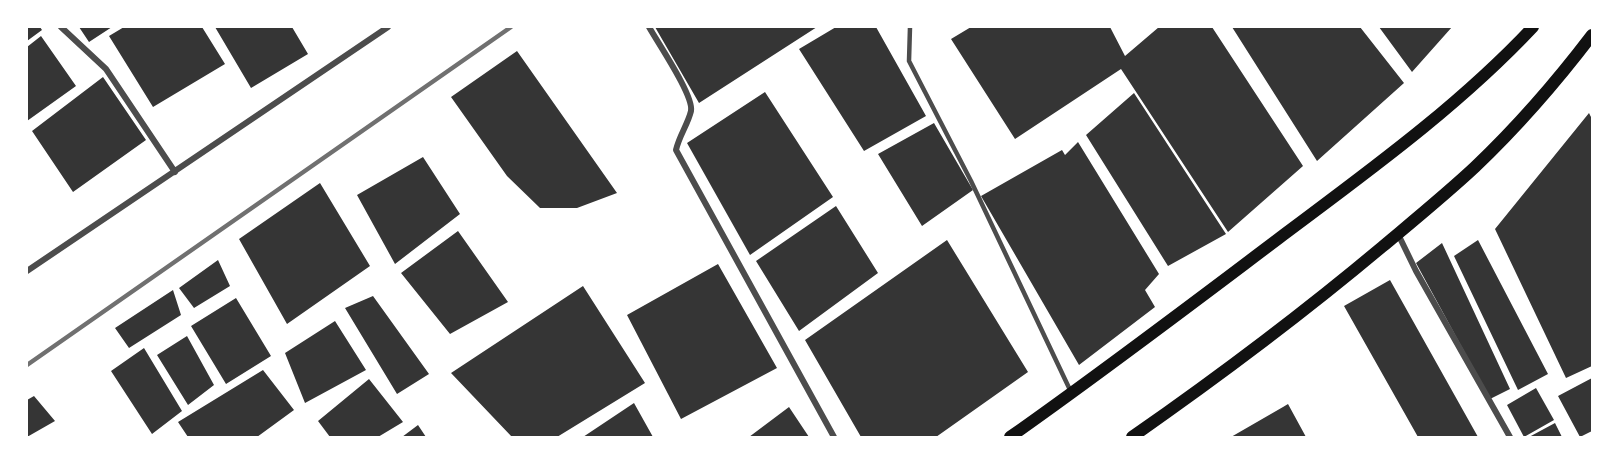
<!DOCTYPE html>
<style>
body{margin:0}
#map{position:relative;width:1619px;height:464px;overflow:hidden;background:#fff;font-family:"Source Sans 3",sans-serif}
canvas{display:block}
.frame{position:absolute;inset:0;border:28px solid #fff;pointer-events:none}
</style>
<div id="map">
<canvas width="1619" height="464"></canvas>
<div class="frame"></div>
</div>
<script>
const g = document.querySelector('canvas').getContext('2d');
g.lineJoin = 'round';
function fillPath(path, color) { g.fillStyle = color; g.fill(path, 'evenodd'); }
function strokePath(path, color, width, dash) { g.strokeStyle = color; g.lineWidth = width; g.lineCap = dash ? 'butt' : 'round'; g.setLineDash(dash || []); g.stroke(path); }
fillPath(new Path2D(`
 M27,27H40L42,30L27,41Z
 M79,27H112L89,42Z
 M124,27H202L225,64L153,107L109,36Z
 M215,27H292L308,54L251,88Z
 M655,27H817L699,103Z
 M836,27H876L926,116L864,151L799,49Z
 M971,27H1110L1125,56L1159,27H1212L1303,166L1228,232L1121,69L1015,139L951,39Z
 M1232,27H1360L1404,83L1317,161Z
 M1379,27H1452L1412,72Z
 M41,36L76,86L27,121V47Z
 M517,51L617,193L577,208H540L507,176L451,97Z
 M103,77L146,140L73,192L32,131Z
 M765,92L833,197L750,255L687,143Z
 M1134,93L1226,234L1168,266L1086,135Z
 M1589,113L1592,119V366L1566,378L1495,229Z
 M934,123L973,190L922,226L878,154Z
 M1078,142L1159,274L1145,290L1155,307L1079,365L981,196L1062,150L1065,155Z
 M423,157L460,214L395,264L357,195Z
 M320,183L370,266L287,324L239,239Z
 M836,206L878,273L799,331L756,261Z
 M458,231L508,302L450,334L401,273Z
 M947,240L1028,372L936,437H861L805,340Z
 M1478,240L1548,374L1518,390L1454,256Z
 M1442,243L1510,389L1490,399L1416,263Z
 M218,260L230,286L194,308L179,288Z
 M718,264L777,368L681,419L627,315Z
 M1390,280L1478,437H1418L1344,306Z
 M583,286L645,383L557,437H512L451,373Z
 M173,290L181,315L129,348L115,328Z
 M373,296L429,374L397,394L345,308Z
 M236,298L271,356L226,384L191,326Z
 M335,321L366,370L305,403L285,353Z
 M187,336L214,385L188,405L157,355Z
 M144,348L182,411L152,434L111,371Z
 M263,370L294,410L257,437H188L178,422Z
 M1592,378V431L1580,437L1558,396Z
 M369,379L403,422L378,437H330L318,421Z
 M1536,388L1554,420L1524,437L1507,405Z
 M34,396L55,421L27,437V400Z
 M634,403L653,437H583Z
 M1288,404L1306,437H1231L1283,407Z
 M789,407L809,437H749Z
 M1555,423L1562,437H1529Z
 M418,425L426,437H402Z`), '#353535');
strokePath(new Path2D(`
 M910,27L909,61L971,181L1071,392`), '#4c4c4c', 4.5);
strokePath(new Path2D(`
 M61,27L106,69L175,172
 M649,27C658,43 694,96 691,111C688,124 679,136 676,150L834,437
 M1398,234L1416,271L1510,437
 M27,271L388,27`), '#4c4c4c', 6);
strokePath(new Path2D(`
 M1010,437C1101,373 1189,306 1278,239C1366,173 1458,107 1533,27
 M1132,437C1218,377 1302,314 1382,247C1413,221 1445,195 1475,167C1517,127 1557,81 1592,35`), '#111', 12);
strokePath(new Path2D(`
 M27,365L511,27`), '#707070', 4.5);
</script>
